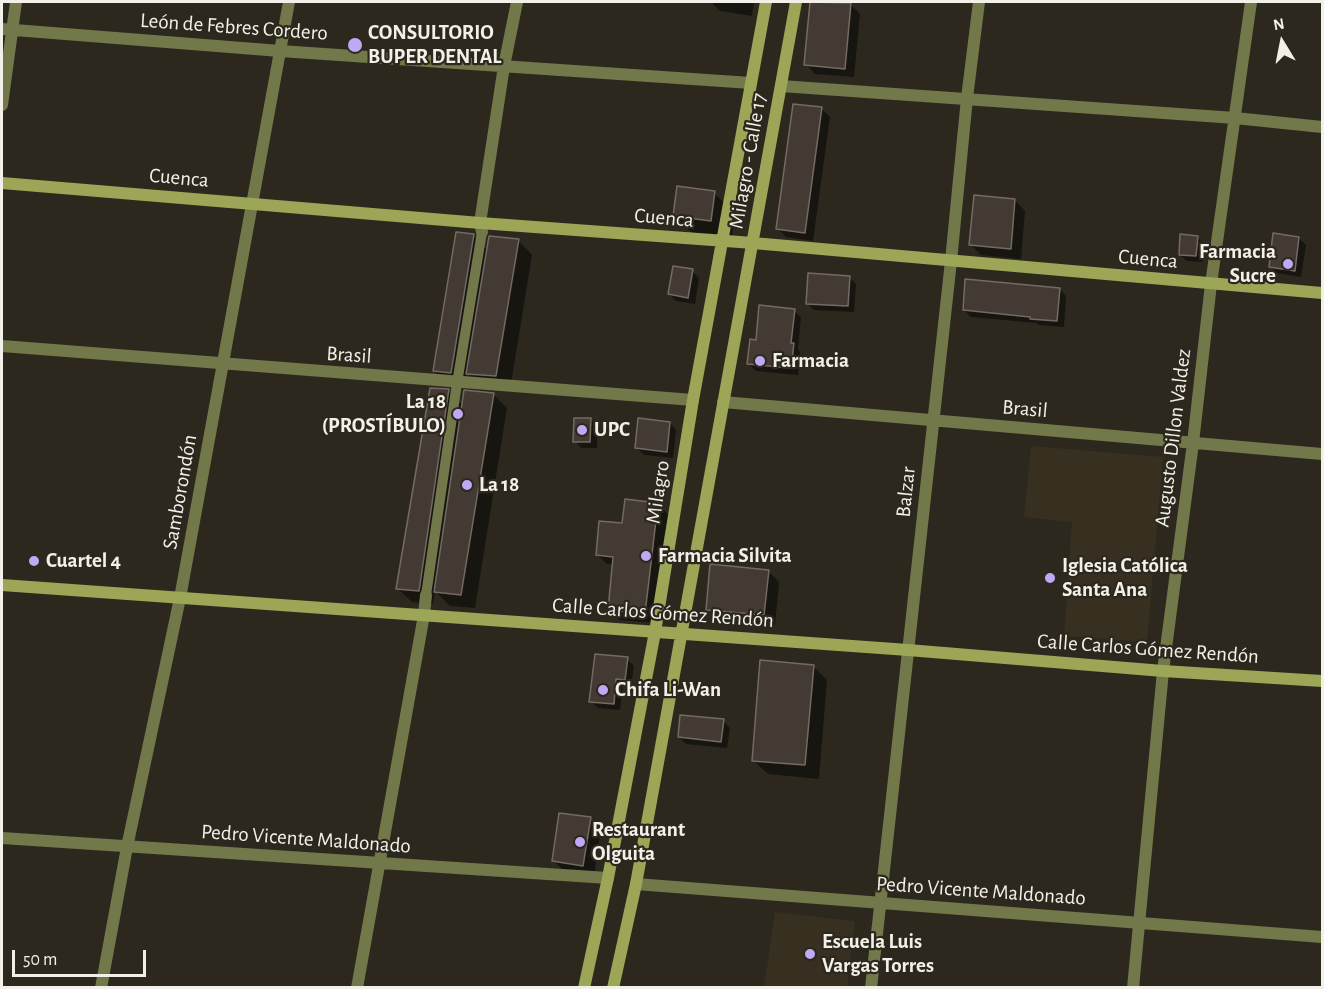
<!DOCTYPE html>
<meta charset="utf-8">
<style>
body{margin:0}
#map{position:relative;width:1324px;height:989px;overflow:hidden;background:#2c281e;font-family:"Alegreya Sans",sans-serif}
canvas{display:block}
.frame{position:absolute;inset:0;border:3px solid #f3f0e9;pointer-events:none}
.north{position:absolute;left:1252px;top:12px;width:60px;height:60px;-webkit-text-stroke:4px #2c281e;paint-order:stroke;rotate:350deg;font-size:16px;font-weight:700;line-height:24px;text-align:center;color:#f3f0e9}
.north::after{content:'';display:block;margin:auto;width:21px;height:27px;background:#f3f0e9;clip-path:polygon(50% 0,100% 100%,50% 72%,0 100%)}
.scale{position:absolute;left:12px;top:950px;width:134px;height:27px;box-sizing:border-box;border:3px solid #f3f0e9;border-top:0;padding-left:8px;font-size:18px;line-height:21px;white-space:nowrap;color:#f3f0e9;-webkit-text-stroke:4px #2c281e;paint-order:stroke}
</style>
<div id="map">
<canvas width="1324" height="989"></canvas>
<div class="frame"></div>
<div class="north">N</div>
<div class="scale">50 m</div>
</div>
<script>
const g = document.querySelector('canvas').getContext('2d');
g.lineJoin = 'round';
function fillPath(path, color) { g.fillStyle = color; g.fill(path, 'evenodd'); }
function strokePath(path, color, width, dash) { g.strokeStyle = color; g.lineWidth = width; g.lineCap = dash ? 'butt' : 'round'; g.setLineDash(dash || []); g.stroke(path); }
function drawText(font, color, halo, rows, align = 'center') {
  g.font = font + ' "Alegreya Sans",sans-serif'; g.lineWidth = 4.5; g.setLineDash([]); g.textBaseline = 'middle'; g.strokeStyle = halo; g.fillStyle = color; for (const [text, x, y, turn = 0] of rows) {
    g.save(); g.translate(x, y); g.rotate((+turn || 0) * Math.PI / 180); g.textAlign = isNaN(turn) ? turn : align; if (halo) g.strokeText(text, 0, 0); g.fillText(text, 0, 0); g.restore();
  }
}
fillPath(new Path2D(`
 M1031,446L1163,457L1147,642L1064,636L1072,522L1024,517Z
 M775,912L855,921L847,987H764Z`), '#373021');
fillPath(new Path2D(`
 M713,2H754L752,16L720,11L713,4Z
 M811,2L850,4L860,14L854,77L815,74L806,64Z
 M822,109L830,117L813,241L786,237L778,229Z
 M714,193L735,213L731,241L695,236L674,215Z
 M1015,200L1025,211L1021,259L981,255L971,245Z
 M473,236L488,250L518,240L532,255L510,390L482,388L467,373L465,386L448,385L434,371Z
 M1197,237L1204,244L1203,262L1187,261L1180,255Z
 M1299,238L1306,245L1301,277L1277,273L1270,267Z
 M692,271L699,278L695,304L676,301L669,294Z
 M849,277L856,284L854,312L814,310L807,303Z
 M1060,289L1066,296L1064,327L1039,325L1036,323L971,317L964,310Z
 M794,311L801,317L798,349L800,352L798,375L756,371L749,364L757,341Z
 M448,391L463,406L493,394L507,408L475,608L450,606L435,591L433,604L412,602L397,588Z
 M591,420L597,427V448H581L575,441Z
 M670,423L676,430L673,458L644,455L637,448Z
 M658,504L668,514L655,623L619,620L609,610L614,565L607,564L597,554L624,524Z
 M768,571L779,582L775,625L718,620L707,609Z
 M627,659L634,666L631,686L623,685L620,710L598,708L591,701Z
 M813,666L827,680L819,779L768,774L753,760Z
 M723,721L730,728L727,748L686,744L679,737Z
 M590,819L601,829L594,876L564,871L553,860Z`), '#0007');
const building = new Path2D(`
 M810,2L851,3L845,69L804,65Z
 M793,104L822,107L805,233L776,229Z
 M677,186L715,191L711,221L673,216Z
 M974,195L1015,199L1011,249L969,245Z
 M456,232L474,234L451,373L433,371Z
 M1273,233L1299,237L1295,271L1269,267Z
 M1180,234L1198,236L1196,256L1179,255Z
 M489,236L519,239L496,376L466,374Z
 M673,266L693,269L688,298L668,294Z
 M808,273L850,276L848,306L806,304Z
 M965,279L1060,288L1057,321L1030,319V317L963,310Z
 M759,305L795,309L791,343H794L791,368L747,364L750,339L756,340Z
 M430,388L449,389L419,591L396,589Z
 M464,390L494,393L461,595L434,592Z
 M574,418H591L590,442H573Z
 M638,418L670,422L667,452L635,448Z
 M625,499L658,503L645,614L608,610L613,557L596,555L599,521L622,523Z
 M710,564L769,570L764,615L706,610Z
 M595,654L628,657L625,680L616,679L614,704L589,702Z
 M760,660L814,665L805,765L752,761Z
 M680,715L724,719L721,742L678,737Z
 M559,813L591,817L583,866L552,861Z`);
fillPath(building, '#443a34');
strokePath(building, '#756a63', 1.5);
strokePath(new Path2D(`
 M426,595L457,383L482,232`), '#727849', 10);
strokePath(new Path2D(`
 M2,29L280,51L751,83
 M781,86L1235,118L1322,127
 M2,105L16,2
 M482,232L480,223L504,66L517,2
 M2,346L693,400
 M723,402L1322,454
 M2,838L608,878
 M636,884L1322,937
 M101,988L127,847L180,598L289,2
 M357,988L424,615
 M871,988L951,261L967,98L979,2
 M1133,988L1163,671L1193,443L1211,284L1251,2`), '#727849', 12);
strokePath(new Path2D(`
 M424,615L426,595`), '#727849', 12);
strokePath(new Path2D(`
 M2,183L480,223L753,243L1322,293
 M2,585L908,650L1163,671L1322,681
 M584,988L608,878L655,632L693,400L766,2
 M613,988L636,884L796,2`), '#9da557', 12);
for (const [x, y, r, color] of [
 [355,45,8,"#bfa8f4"],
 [1288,264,6,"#bfa8f4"],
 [760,361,6,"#bfa8f4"],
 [458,414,6,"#bfa8f4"],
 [582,430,6,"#bfa8f4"],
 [467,485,6,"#bfa8f4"],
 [646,556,6,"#bfa8f4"],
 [34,561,6,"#bfa8f4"],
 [1050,578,6,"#bfa8f4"],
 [603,690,6,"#bfa8f4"],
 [580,842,6,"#bfa8f4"],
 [810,954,6,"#bfa8f4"]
]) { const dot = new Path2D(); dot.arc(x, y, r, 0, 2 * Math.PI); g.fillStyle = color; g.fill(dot); strokePath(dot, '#2c281e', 2); }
drawText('21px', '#f3f0e9', '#2c281e', [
 ["León de Febres Cordero",234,27,4],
 ["Milagro - Calle 17",748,161,-80],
 ["Cuenca",179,178,5],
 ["Cuenca",664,218,5],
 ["Cuenca",1148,259,5],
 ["Brasil",349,355,4],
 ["Brasil",1025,409,5],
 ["Augusto Dillon Valdez",1173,438,-83],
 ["Samborondón",180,492,-80],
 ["Milagro",658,492,-81],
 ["Balzar",906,492,-84],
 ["Calle Carlos Gómez Rendón",663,613,4],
 ["Calle Carlos Gómez Rendón",1148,649,4],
 ["Pedro Vicente Maldonado",306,839,4],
 ["Pedro Vicente Maldonado",981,891,4]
]);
drawText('bold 21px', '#f3f0e9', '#2c281e', [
 ["CONSULTORIO",368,33],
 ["BUPER DENTAL",368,57],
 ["Farmacia",1276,252,"right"],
 ["Sucre",1276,276,"right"],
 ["Farmacia",772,361],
 ["La 18",446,402,"right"],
 ["(PROSTÍBULO)",446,426,"right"],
 ["UPC",594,430],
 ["La 18",479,485],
 ["Farmacia Silvita",658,556],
 ["Cuartel 4",46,561],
 ["Iglesia Católica",1062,566],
 ["Santa Ana",1062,590],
 ["Chifa Li-Wan",615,690],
 ["Restaurant",592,830],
 ["Olguita",592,854],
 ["Escuela Luis",822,942],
 ["Vargas Torres",822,966]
], 'left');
</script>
